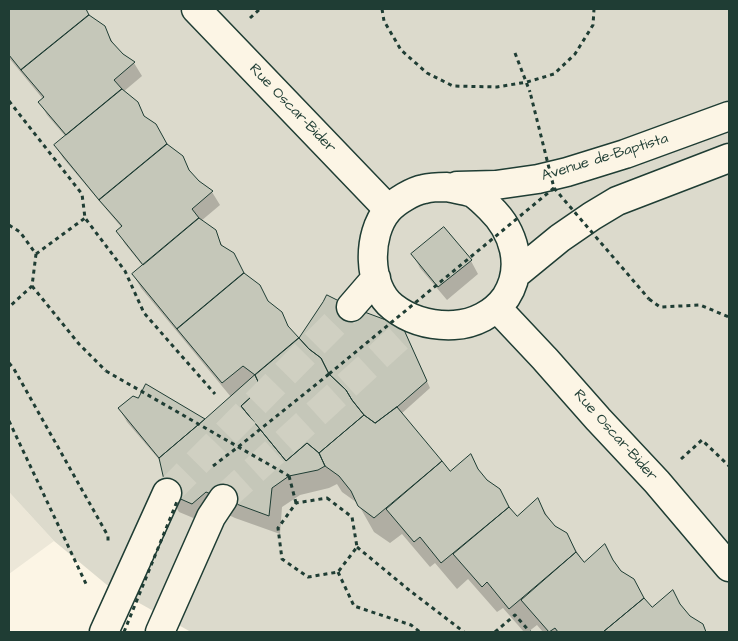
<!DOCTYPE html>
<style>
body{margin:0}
#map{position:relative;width:738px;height:641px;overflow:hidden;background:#fcf5e5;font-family:"Architects Daughter",sans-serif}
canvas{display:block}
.frame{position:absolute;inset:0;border:10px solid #1f3d34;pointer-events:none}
</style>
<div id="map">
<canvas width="738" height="641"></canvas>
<div class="frame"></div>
</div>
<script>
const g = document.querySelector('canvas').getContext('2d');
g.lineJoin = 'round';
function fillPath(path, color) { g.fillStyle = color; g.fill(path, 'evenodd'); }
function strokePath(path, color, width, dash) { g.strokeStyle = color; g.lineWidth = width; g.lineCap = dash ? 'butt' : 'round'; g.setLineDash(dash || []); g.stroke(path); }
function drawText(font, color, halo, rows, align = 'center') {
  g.font = font + ' "Architects Daughter",sans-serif'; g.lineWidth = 5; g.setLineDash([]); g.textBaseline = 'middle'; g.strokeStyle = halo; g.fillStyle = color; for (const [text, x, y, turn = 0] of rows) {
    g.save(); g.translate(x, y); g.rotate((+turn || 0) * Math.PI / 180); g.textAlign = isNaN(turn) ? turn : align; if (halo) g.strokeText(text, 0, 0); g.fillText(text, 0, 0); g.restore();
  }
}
fillPath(new Path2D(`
 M9,492L54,541L9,574Z`), '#ece7d8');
fillPath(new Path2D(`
 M9,9H729V632H191L107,585L54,541L9,492Z`), '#dcdacc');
fillPath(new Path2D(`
 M9,9H85L89,16L104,27L115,46L122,55L134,63L142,76L123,92L137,103L146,119L167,145L182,157L192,175L198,182L212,192L220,205L201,221L215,231L224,249L269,303L281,313L291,331L299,340L386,321L400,320L430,388L401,414L449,473L470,456L483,477L499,489L512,511L517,517L538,500L554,527L566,534L584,563L617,567L652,609L683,611L689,617L702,625L706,632H543L537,625L528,632H524L503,608L497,612L468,579L457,589L435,563L430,567L402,534L390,543L374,532L361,509L356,502L342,492L337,484L329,488L300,495L282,507L280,534L235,518L218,510L203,522L179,512L168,492L162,463L127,422L119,408L205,421L231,397L141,288L133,274L143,266L125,244L118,231L122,228L63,158L55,145L66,137L47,115L40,102L43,99L9,58Z
 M413,255L471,261L478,274L447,300L420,268Z`), '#0003');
const building = new Path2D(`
 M9,9H86L89,15L21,70L9,55Z
 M89,15L105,26L111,41L123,54L135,62L114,80L122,89L66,135L38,102L44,97L21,70Z
 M122,89L138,102L144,116L156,124L167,144L99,200L54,145Z
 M167,144L183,156L189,170L199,181L213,191L192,209L199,218L143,265L116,231L122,226L99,200Z
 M199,218L216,230L221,245L234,253L244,273L177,329L132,274Z
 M444,227L472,260L438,287L411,254Z
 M244,273L260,285L268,301L282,312L288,326L299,338L255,375L243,366L222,383L177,329Z
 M327,295L351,307L386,320L396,312L427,381L397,407L375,423L364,415L352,400L346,390L329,374L321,358L309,349L299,338L323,302Z
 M299,338L309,349L321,358L329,374L346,390L352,400L364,415L319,453L307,443L286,461L241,406L261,388L255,375Z
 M255,375L261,388L241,406L286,461L307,443L319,453L325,466L318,470L289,476L272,488L269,516L223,499L206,492L192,504L167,493L159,458L205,419Z
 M146,384L205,419L159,458L118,408L133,396L138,398Z
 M397,407L442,461L374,518L358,506L351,491L339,476L325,466L319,453L364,415L375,423Z
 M471,454L478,469L487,480L500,489L509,507L441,563L420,537L414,542L386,509L442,461L450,471Z
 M538,498L545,514L555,526L567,533L576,552L509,609L487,582L482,587L453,554L509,507L517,516Z
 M605,544L613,560L621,571L634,579L644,598L603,632H558L555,628L549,632L521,600L576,552L584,562Z
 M673,590L680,604L690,616L703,624L706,632H603L644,598L652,607Z`);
fillPath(building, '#c5c7b9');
strokePath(building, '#1f3d34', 1);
strokePath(new Path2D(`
 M167,493L351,307
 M223,499L405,332`), '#d0d0c2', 28, [28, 14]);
const minor = new Path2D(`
 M196,9L388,209
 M497,308L545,359L598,419L657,482L729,567`);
const tertiary = new Path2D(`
 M457,186L496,185L538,179L567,172L625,154L729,116
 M447,187C455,189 465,190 473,193C479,197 485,203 490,208C514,231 525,267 506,297C494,314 474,324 454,325C433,326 411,321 393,307C367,287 367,234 388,210C396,201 413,191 424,189C431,187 439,187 447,187Z
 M516,274L560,238L592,216L617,201L729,158
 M351,307L376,278
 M104,632L167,493
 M160,632L211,517L223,499`);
strokePath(minor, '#1f3d34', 31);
strokePath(tertiary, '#1f3d34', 31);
strokePath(new Path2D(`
 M382,9L384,21L401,50L427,73L453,86L497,87L527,82L554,74L575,54L593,25L594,9
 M250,18L260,9
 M515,53L530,92
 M9,101L82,194L85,218L125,271L144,313L215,394
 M9,225L20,232L36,254L32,286L9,307
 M36,254L85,218
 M32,286L79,344L106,371
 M649,299L660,307L700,305L729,317
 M9,363L14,369L108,536V541
 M9,421L87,586
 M681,459L702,440L729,466
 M213,466L238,447L329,374
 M289,476L296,503
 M327,498L352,517L357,547L338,572L308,577L282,559L278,528L296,503Z
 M357,547L409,590L464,632
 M338,572L354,606L411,625L420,632
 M495,632L515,615L530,632`), '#1f3d34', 3, [4, 4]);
strokePath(minor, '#fcf5e5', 28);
strokePath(tertiary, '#fcf5e5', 28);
strokePath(new Path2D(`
 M554,188L649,299
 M106,371L289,476
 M329,374L554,188L530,92
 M124,632L178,499`), '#1f3d34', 3, [4, 4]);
drawText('15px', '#1f3d34', '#fcf5e5', [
 ["Rue Oscar-Bider",292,109,46],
 ["Avenue de-Baptista",605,158,-17],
 ["Rue Oscar-Bider",615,436,48]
]);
</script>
